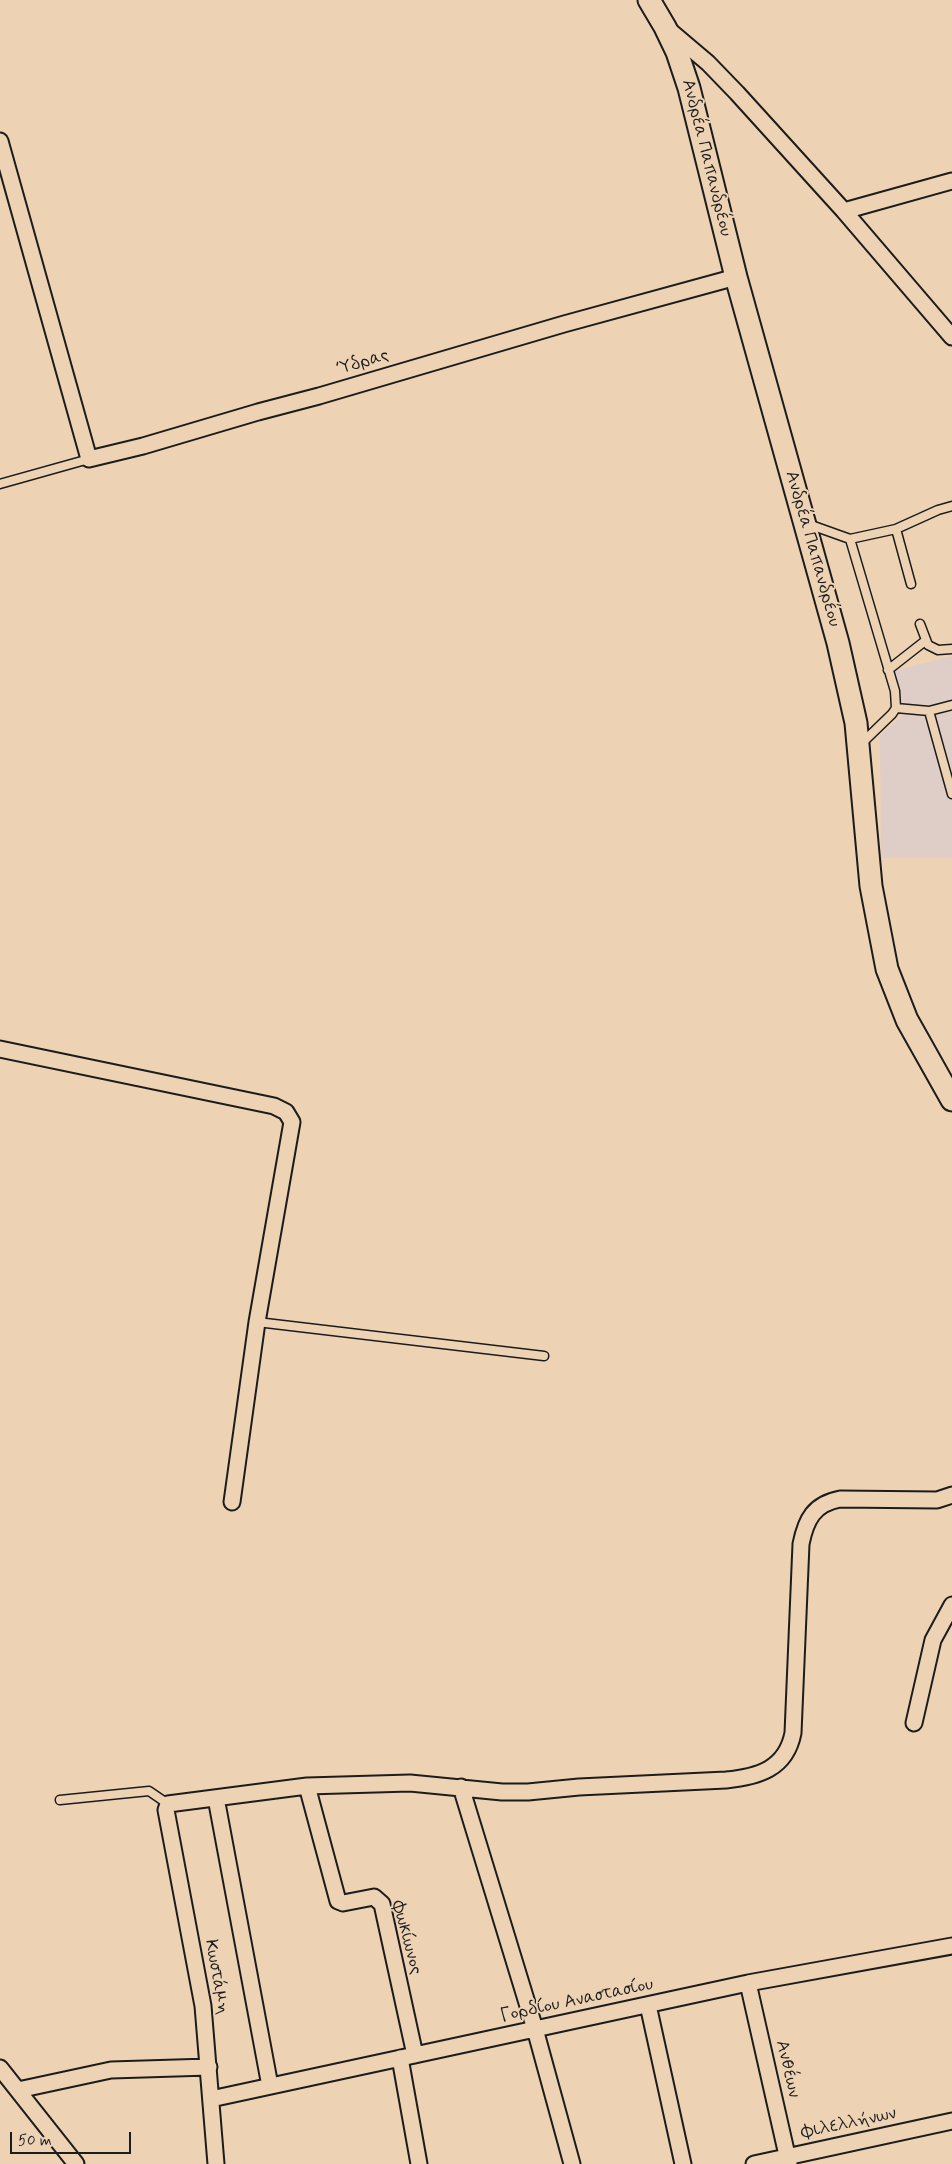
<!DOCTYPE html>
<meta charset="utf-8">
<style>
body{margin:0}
#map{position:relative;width:952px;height:2164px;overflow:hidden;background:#edd2b4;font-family:Mynerve,sans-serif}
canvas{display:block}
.scale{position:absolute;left:10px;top:2132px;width:121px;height:22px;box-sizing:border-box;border:2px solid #1c1c1c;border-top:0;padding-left:6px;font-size:15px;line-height:18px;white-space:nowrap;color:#1c1c1c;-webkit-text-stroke:4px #edd2b4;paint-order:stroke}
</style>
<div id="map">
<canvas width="952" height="2164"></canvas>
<div class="scale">50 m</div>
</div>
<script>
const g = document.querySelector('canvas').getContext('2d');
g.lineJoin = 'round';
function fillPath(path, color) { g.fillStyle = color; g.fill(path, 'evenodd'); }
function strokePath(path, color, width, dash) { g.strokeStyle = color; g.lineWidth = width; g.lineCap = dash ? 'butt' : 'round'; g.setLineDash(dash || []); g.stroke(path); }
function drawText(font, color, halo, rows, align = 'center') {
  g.font = font + ' Mynerve,sans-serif'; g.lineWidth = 4; g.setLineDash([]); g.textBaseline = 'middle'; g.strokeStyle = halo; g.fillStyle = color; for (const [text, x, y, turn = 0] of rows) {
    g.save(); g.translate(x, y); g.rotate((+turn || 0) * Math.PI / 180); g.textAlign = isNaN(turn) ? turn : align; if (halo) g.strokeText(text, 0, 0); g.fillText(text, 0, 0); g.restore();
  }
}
fillPath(new Path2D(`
 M952,656V858H881L880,736L905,713L894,671Z`), '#dfcdc7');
const lane = new Path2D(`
 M0,484L89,459
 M808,524L850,539L895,691L896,708L892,714L862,743
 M896,529L911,584
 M850,539L896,529L938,510L952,506
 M920,624L928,645L938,650L952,649
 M888,670L925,641
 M896,708L929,711L952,705
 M929,711L952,794
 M257,1322L544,1356
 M60,1800L149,1791L168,1804`);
const street = new Path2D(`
 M669,30L708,63L737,93L844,211L952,337
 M0,141L89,459L143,446L258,412L319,396L564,324L736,277
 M844,211L952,181
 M0,1049L274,1106L286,1112L292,1122L257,1322L232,1502
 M914,1723L933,1640L952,1605
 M307,1786L338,1901L343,1903L374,1897L382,1904L415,2055
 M461,1787L535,2029L572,2164
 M216,1798L270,2086
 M748,1983L789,2164
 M648,2005L683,2164
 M400,2058L419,2164
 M0,2068L76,2164
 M18,2090L111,2070L209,2067
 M211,2099L748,1983L952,1946
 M216,2164L203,2006L166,1810L168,1804L307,1786L410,1783L502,1792H528L579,1787L726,1780C758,1777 786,1769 793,1733L801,1544C806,1519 814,1504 840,1499L937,1500L952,1495
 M754,2164L952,2121`);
const secondary = new Path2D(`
 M649,0L665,27L677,52L689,88L736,277L838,643L856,723L871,886L887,969L907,1020L952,1100`);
strokePath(lane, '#1c1c1c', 11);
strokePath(street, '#1c1c1c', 19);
strokePath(secondary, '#1c1c1c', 25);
strokePath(lane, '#edd2b4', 8);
strokePath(street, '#edd2b4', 15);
strokePath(secondary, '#edd2b4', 21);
drawText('18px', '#1c1c1c', '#edd2b4', [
 ["Ανδρέα Παπανδρέου",706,158,76],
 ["Ύδρας",363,363,-17],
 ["Ανδρέα Παπανδρέου",812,549,74],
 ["Φωκίωνος",406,1938,75],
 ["Κωστάμη",216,1977,80],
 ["Γορδίου Αναστασίου",577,2001,-12],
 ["Ανθέων",787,2069,77],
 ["Φιλελλήνων",849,2124,-12]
]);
</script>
